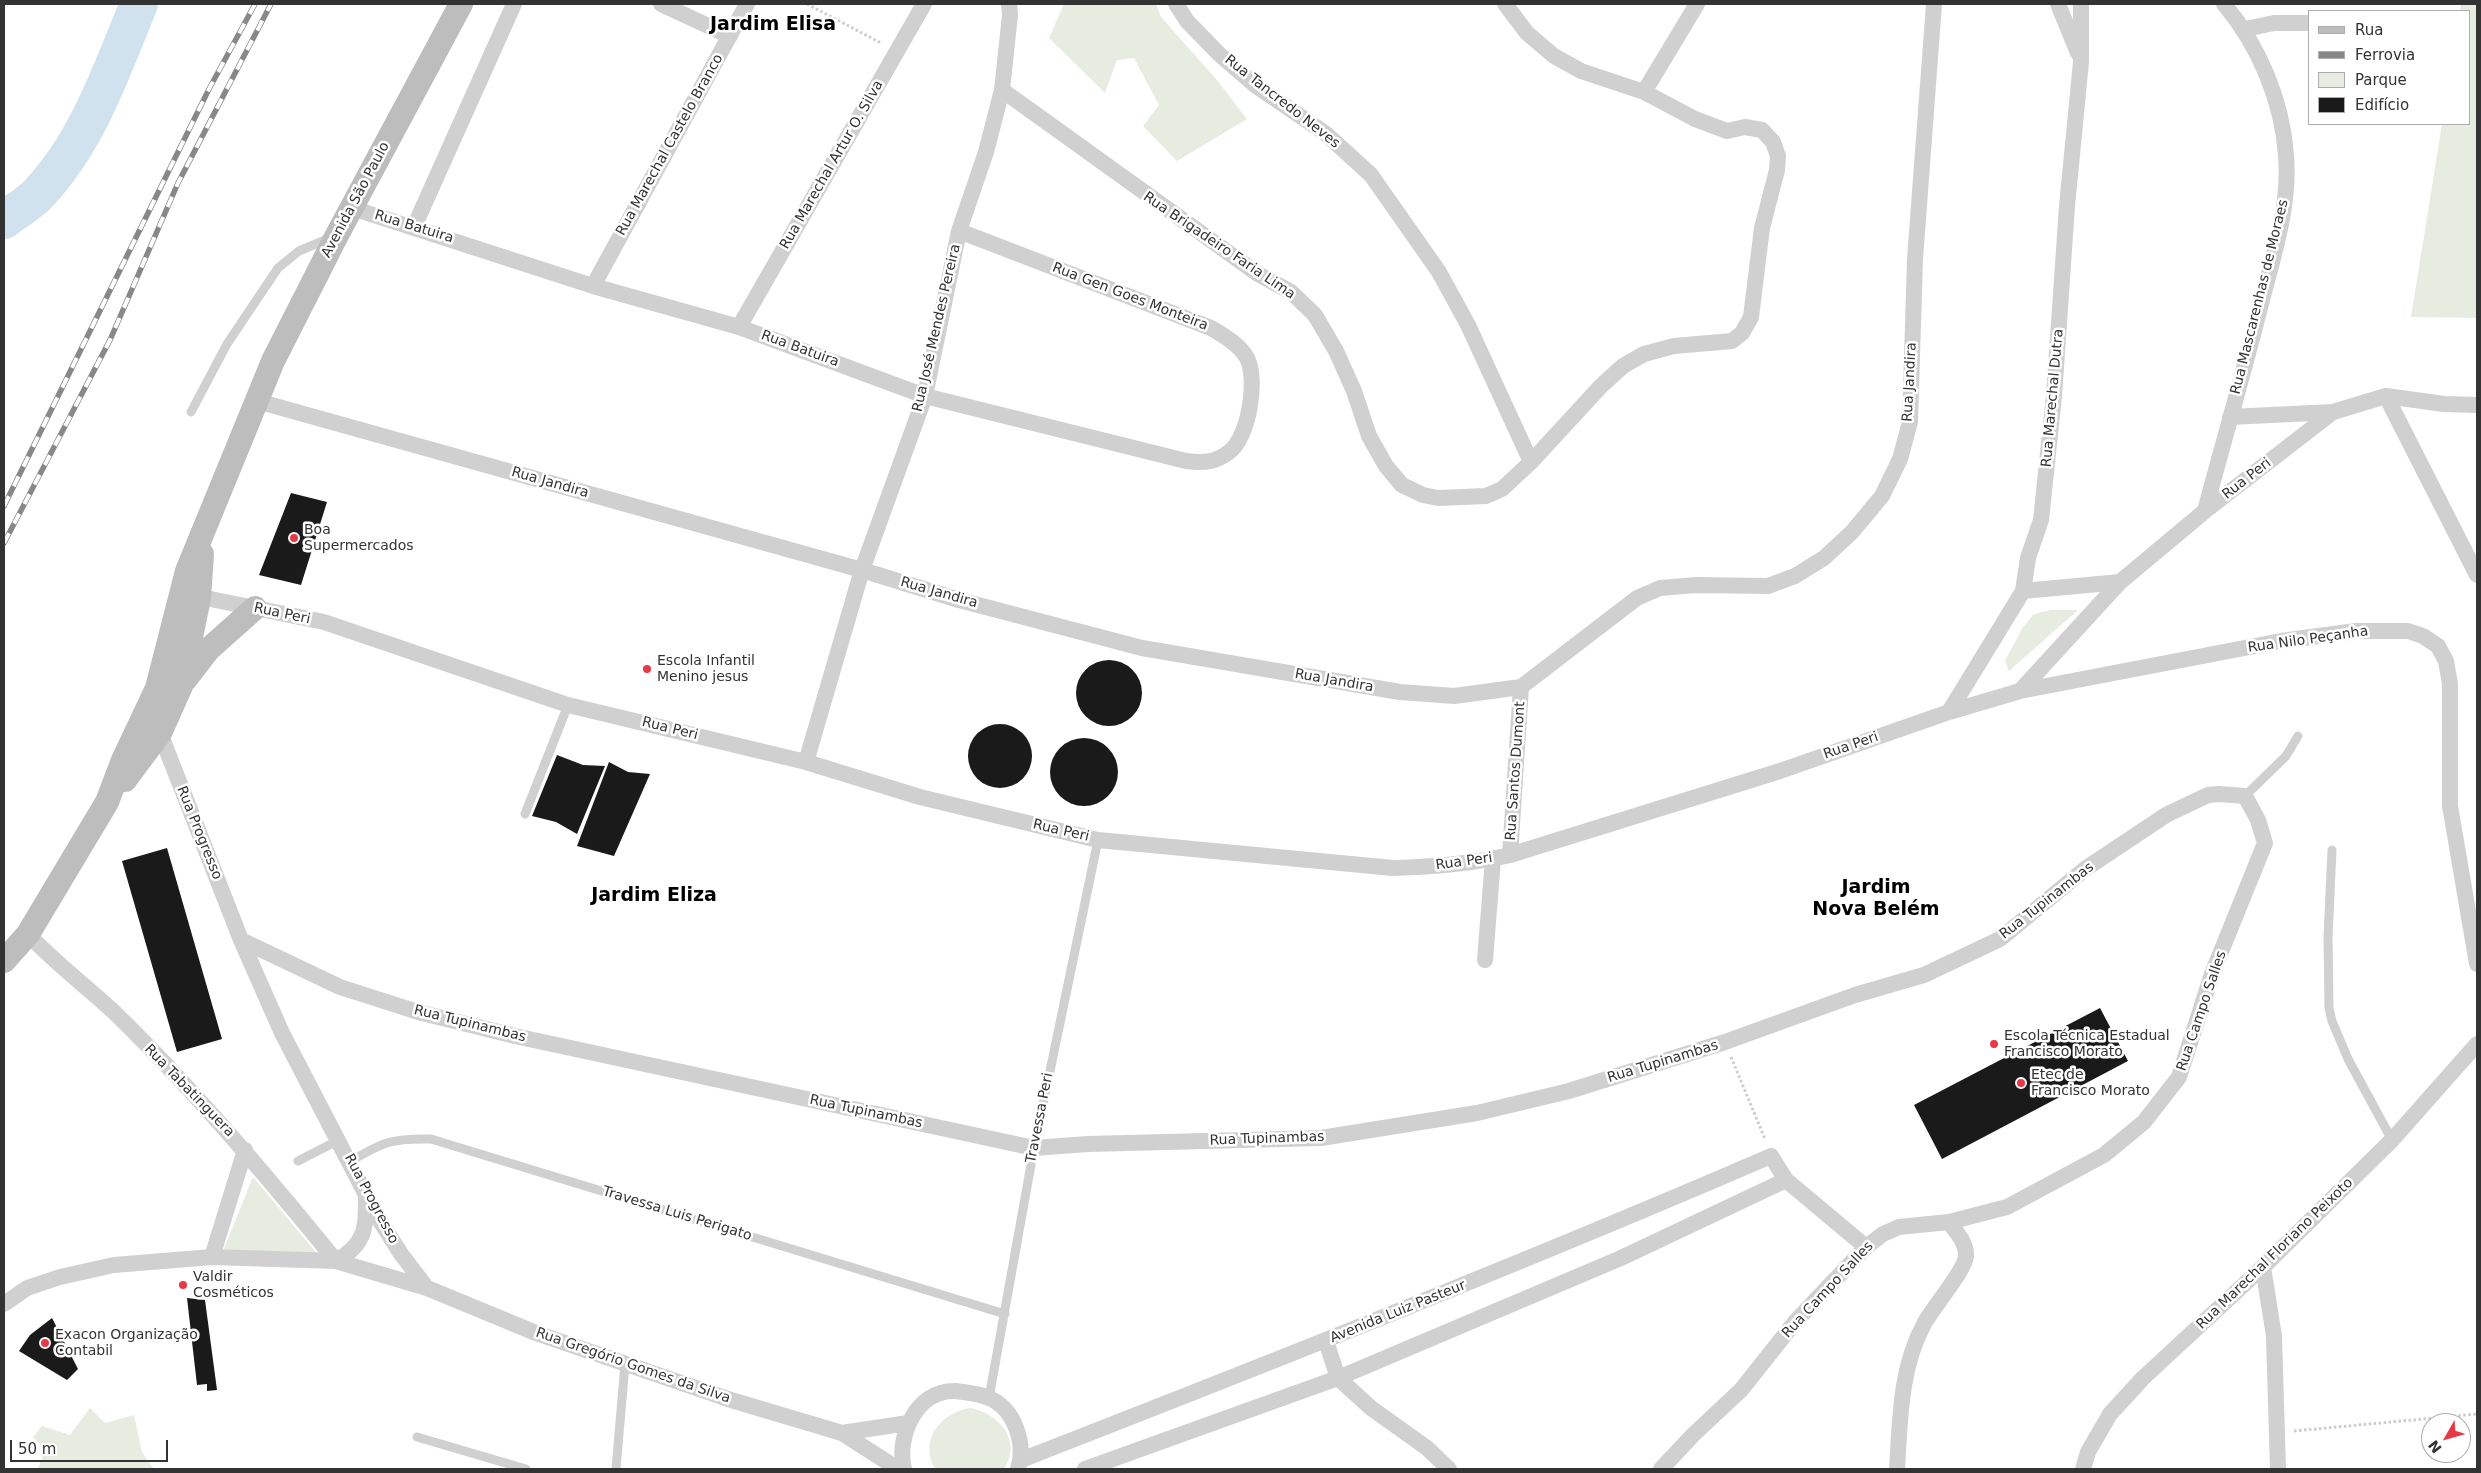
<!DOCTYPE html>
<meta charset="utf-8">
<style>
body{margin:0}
#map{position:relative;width:2481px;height:1473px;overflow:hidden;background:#fff;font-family:"DejaVu Sans",sans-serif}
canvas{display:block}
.frame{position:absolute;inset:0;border:5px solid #333;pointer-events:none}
.legend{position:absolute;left:2308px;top:10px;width:162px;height:115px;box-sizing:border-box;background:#fff;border:1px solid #adadad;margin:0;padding:6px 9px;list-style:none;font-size:15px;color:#333}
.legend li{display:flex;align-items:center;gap:10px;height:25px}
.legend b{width:25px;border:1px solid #adadad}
.north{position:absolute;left:2421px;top:1413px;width:50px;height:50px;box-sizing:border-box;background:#fff;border:1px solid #adadad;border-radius:50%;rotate:232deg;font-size:14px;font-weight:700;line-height:20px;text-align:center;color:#333}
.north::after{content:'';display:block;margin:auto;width:18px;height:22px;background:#e63946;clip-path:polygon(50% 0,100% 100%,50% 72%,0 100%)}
.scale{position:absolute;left:10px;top:1440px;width:158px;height:22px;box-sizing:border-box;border:2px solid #333;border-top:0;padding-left:6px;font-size:15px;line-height:18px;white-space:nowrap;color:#333;-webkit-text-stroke:4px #fff;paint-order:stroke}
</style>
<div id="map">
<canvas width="2481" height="1473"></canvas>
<div class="frame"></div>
<ul class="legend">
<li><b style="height:6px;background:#bdbdbd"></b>Rua</li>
<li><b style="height:6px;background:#888"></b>Ferrovia</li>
<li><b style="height:14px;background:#e6ecdf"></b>Parque</li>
<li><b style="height:14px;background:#1a1a1a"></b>Edifício</li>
</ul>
<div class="north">N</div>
<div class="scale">50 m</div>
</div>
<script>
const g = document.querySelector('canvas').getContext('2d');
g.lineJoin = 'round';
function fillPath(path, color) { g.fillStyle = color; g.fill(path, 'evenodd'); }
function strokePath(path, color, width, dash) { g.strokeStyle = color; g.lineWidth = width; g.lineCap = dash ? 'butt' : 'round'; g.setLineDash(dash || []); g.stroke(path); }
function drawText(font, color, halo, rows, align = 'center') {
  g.font = font + ' "DejaVu Sans",sans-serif'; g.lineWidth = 5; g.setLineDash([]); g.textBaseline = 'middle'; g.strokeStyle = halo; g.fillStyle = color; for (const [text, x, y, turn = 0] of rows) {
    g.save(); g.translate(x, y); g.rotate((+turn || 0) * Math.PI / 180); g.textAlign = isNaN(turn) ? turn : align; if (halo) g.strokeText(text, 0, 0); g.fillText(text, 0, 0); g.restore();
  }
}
fillPath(new Path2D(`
 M1064,4H1156L1161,17L1216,79L1247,119L1177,161L1143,126L1159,105L1134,58L1117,60L1105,93L1049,38Z
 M2461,4H2477V318L2411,317L2442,124H2470V11H2460Z
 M2051,610H2078L2009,671L2005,661L2023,627L2034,614Z
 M253,1177L319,1256L223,1251Z
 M90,1408L105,1423L134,1415L142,1452L154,1469H38L45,1449L33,1437L42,1426L70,1435Z
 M970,1408C998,1413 1023,1440 1004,1469H935C919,1440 940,1413 970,1408Z`), '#e6ecdf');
strokePath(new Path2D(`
 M4,220C15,211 31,203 40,192C89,139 112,69 139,4`), '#cfe2ee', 38);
fillPath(new Path2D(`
 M291,493L327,502L301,585L259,575Z
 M1076 693a33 33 0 1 1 66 0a33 33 0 1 1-66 0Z
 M968 756a32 32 0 1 1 64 0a32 32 0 1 1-64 0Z
 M1050 772a34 34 0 1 1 68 0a34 34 0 1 1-68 0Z
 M557,755L583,765L605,766L577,834L556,822L532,816Z
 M609,762L628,772L650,774L614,856L577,846Z
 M167,848L222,1039L177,1052L122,861Z
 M2100,1008L2128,1061L1942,1159L1914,1105Z
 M187,1298L205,1300L217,1390L207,1391V1384L197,1385Z
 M52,1318L78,1369L67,1380L19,1351L30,1335Z`), '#1a1a1a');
strokePath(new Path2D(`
 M807,4L881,43
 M1731,1057L1765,1139
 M2294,1431L2477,1414`), '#cdcdcd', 3, [2.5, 2.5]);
strokePath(new Path2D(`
 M191,412L227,344L278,268L299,251L330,238
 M2245,796L2286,756L2298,736
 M525,814L568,705
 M2332,850L2328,937L2329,1008L2332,1021L2348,1059L2392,1140
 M298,1161L339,1140
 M351,1161C383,1142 392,1138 431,1139L1005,1314
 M989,1398L1034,1148L1098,840
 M417,1437L526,1469
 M616,1469L625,1364`), '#d0d0d0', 9);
strokePath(new Path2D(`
 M661,4L730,36
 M1176,4L1187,21L1219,54L1256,86L1325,133L1371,175L1439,272L1468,325L1531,462
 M2058,4L2078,53
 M2245,29L2274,23H2310
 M1002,90L1258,274L1291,292L1315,315L1336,351L1354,391L1369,436L1386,466L1402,485L1423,495L1438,498L1486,496L1502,489L1531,462L1601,386L1623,366L1644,354L1674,346L1732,341L1742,333L1751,317L1762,228L1777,170L1778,156L1773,142L1762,130L1745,127L1727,131L1695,119L1644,92L1581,71L1554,56L1527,33L1505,4
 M1644,92L1697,4
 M352,208L593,286L739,327L925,396L1186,461C1203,463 1215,463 1229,452C1249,438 1258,379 1247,358C1240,345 1223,335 1211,328L959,231
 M414,227L514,4
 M593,286L747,4
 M739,327L924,4
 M2386,396L2477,575
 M257,401L862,570L959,600L1142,648L1400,692L1454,696L1521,687L1637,598L1660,588L1696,585L1768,586L1795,576L1824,558L1852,532L1882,496L1900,459L1910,422L1915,259L1934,4
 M2230,417L2333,412
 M2205,511C2224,439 2245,368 2263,296C2275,251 2290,203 2286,155C2282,100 2259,46 2224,4
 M2023,591L2120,582
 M191,595L324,622L568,705L806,762L920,797L1098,840L1393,868C1433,867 1471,864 1510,855L1780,771L1949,712L2020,691L2281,641L2356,631H2408L2423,636L2438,646L2446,661L2450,684V806L2477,964
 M2020,691L2120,582L2205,511L2333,412L2386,396L2444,404L2477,405
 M1949,712L2023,591L2028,558L2041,520L2054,396L2067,206L2081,62V4
 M155,727L160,733L241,940L282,1033L377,1216L401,1254L427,1288
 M806,762L862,570L925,396L959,231L986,152L1002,90L1010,15L1009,4
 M1510,855L1521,687
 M28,934C55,963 86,986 115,1013C194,1090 266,1175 336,1261
 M241,940L340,987L418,1012L515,1036L1034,1148L1088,1144L1321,1138L1477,1113L1569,1091L1725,1042L1855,995L1924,975L2000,939L2085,869L2166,815L2208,795L2219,794L2245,796L2258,820L2265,843L2212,974L2179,1077L2144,1122L2104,1155L2007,1207L1949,1222L1899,1227L1883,1234L1866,1247L1795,1322L1741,1390L1694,1434L1661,1469
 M1485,960L1493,859
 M212,1257L245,1150
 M336,1261C366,1244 366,1228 366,1196
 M2263,1267L2274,1336L2278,1469
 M4,1304L27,1288L60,1277L114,1265L212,1257L336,1261L427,1288L536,1333L731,1400L842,1433L898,1469
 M1326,1341L1338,1378L1371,1408L1427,1448L1449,1469
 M842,1433L908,1423
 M1021,1460C1272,1362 1523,1263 1771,1156L1786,1180L1866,1247
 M904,1469C896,1437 916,1390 955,1391C964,1392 980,1394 989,1398C1015,1409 1026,1444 1018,1469
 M1085,1469L1338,1378L1621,1258L1786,1180
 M1897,1469C1900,1421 1900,1368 1924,1324C1932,1308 1965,1271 1966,1256C1967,1243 1956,1232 1949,1222
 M2083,1469L2088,1452L2110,1414L2143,1378L2263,1267L2392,1140L2477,1044`), '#d0d0d0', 16);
strokePath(new Path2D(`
 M185,680L209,649L255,608
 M125,780L160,733L181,686L199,598L202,554
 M4,961L28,934L107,802L123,760L157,688L187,571L273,361L337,235L461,4`), '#bdbdbd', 24);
const rail = new Path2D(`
 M4,506L209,89L255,4
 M4,543L110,340L178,183L271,4`);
strokePath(rail, '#888', 5.5);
strokePath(rail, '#fff', 4, [11]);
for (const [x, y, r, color] of [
 [294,538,5,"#e63946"],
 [647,669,5,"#e63946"],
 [1994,1044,5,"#e63946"],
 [2021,1083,5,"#e63946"],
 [183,1285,5,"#e63946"],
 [45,1343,5,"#e63946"]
]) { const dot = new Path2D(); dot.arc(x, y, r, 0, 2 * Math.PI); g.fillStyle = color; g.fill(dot); strokePath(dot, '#fff', 2); }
drawText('14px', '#333', '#fff', [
 ["Rua Tancredo Neves",1282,102,38],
 ["Rua Marechal Castelo Branco",670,145,-61],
 ["Rua Marechal Artur O. Silva",832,165,-60],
 ["Avenida São Paulo",356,200,-62],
 ["Rua Batuira",414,227,17],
 ["Rua Brigadeiro Faria Lima",1219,246,34],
 ["Rua Gen Goes Monteira",1130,297,21],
 ["Rua Mascarenhas de Moraes",2260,297,-76],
 ["Rua José Mendes Pereira",937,328,-77],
 ["Rua Batuira",800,349,20],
 ["Rua Jandira",1910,382,-87],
 ["Rua Marechal Dutra",2053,398,-85],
 ["Rua Peri",2247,479,-38],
 ["Rua Jandira",550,483,16],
 ["Rua Jandira",939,593,16],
 ["Rua Peri",282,614,12],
 ["Rua Nilo Peçanha",2308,640,-8],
 ["Rua Jandira",1334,681,10],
 ["Rua Peri",670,729,14],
 ["Rua Peri",1851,746,-19],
 ["Rua Santos Dumont",1516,771,-86],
 ["Rua Peri",1061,831,13],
 ["Rua Progresso",199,833,68],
 ["Rua Peri",1464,862,-8],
 ["Rua Tupinambas",2047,901,-38],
 ["Rua Campo Salles",2202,1011,-71],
 ["Rua Tupinambas",470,1024,14],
 ["Rua Tupinambas",1663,1062,-17],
 ["Rua Tabatinguera",189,1091,46],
 ["Rua Tupinambas",866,1112,12],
 ["Travessa Peri",1040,1118,-79],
 ["Rua Tupinambas",1267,1139,-2],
 ["Rua Progresso",371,1199,62],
 ["Travessa Luis Perigato",677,1214,17],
 ["Rua Marechal Floriano Peixoto",2275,1254,-44],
 ["Rua Campo Salles",1828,1290,-47],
 ["Avenida Luiz Pasteur",1398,1312,-22],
 ["Rua Gregório Gomes da Silva",633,1366,19]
]);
drawText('14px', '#333', '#fff', [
 ["Boa",304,530],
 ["Supermercados",304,546],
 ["Escola Infantil",657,661],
 ["Menino jesus",657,677],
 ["Escola Técnica Estadual",2004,1036],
 ["Francisco Morato",2004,1052],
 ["Etec de",2031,1075],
 ["Francisco Morato",2031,1091],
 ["Valdir",193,1277],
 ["Cosméticos",193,1293],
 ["Exacon Organização",55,1335],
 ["Contabil",55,1351]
], 'left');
drawText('bold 19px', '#000', '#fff', [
 ["Jardim Elisa",773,25],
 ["Jardim",1876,888],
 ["Nova Belém",1876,910],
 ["Jardim Eliza",654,896]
]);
</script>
